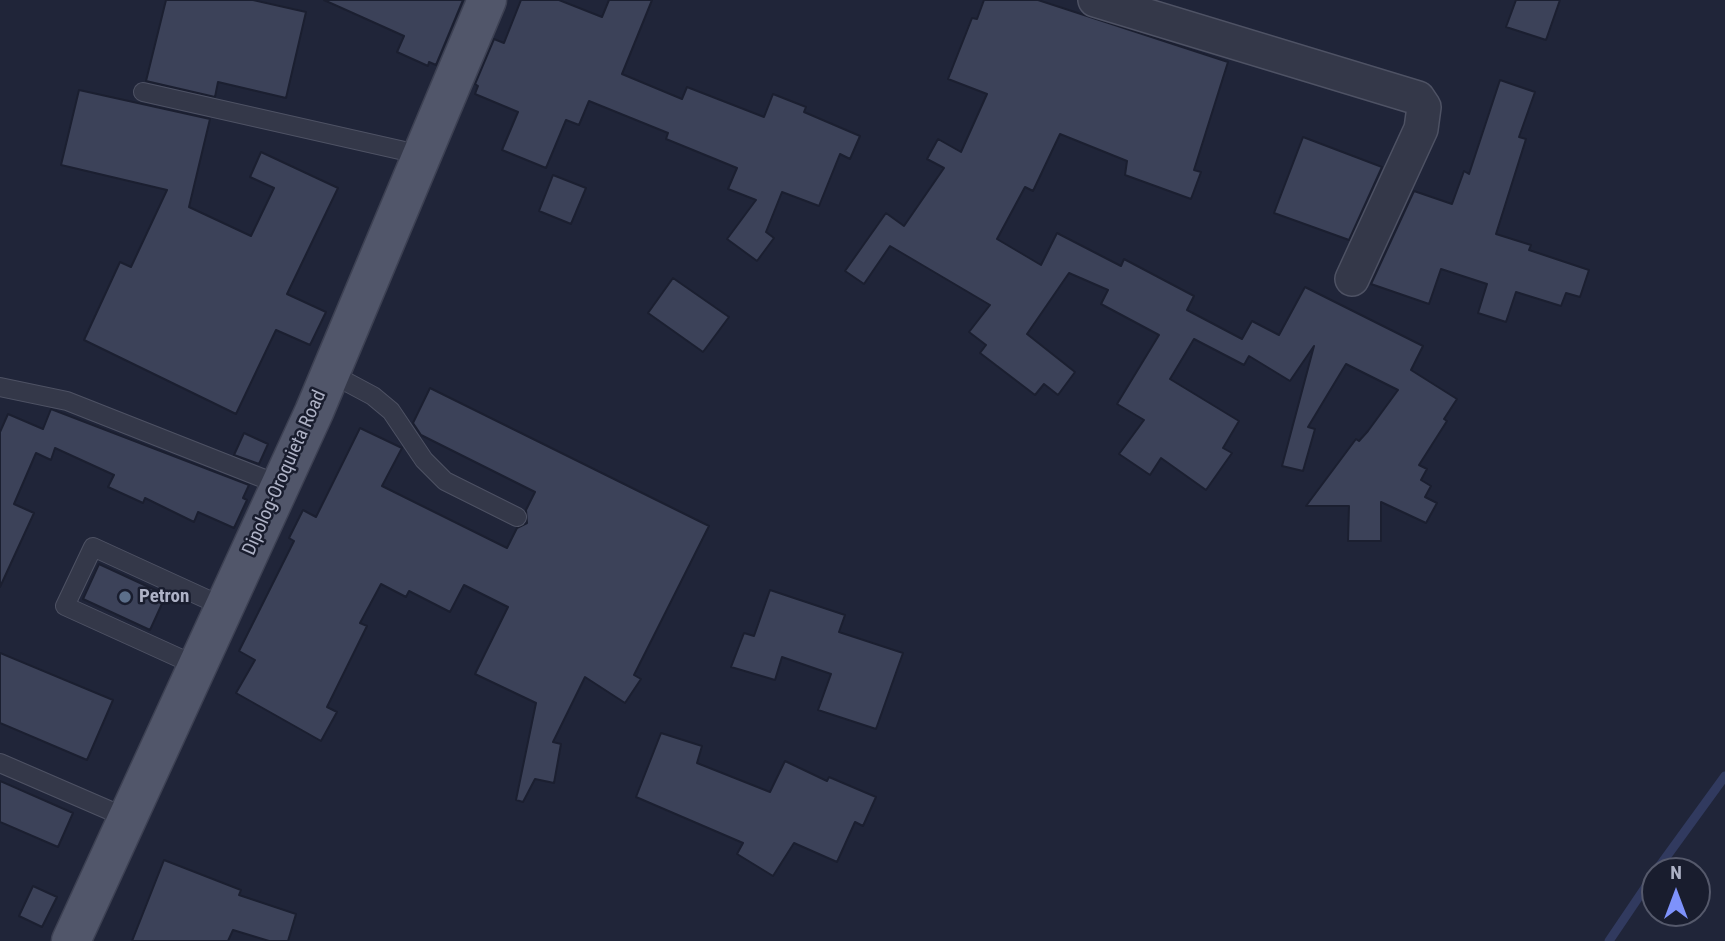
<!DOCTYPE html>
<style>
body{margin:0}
#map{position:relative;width:1725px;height:941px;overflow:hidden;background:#202539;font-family:"Roboto Condensed",sans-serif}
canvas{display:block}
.north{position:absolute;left:1641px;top:857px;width:70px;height:70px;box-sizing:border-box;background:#191d2e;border:2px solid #55596b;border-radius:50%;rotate:0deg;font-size:19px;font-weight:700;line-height:28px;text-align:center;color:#aeb2c6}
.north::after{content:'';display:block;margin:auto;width:24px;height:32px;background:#7e92fb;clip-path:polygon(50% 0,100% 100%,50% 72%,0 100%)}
</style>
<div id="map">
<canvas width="1725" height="941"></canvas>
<div class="north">N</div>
</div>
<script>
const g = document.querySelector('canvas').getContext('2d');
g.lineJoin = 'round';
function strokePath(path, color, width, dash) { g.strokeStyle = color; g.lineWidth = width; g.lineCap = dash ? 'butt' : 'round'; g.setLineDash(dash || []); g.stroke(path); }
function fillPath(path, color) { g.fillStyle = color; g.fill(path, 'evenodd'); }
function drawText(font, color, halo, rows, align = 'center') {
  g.font = font + ' "Roboto Condensed",sans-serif'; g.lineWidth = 5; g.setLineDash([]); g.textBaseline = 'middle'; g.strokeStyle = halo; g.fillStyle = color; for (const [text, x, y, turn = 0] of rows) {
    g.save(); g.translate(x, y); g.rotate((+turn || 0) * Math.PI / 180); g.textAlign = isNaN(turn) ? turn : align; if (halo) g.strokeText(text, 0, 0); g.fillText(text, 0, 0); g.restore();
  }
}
strokePath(new Path2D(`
 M1656,871L1725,776
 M1609,941L1655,873`), '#313a5f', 9);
const building = new Path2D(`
 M166,0H253L306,12L286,98L218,82L215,97L146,81Z
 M324,0H463L436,65L429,62L428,66L397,52L404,36Z
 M521,0H559L602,17L609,0H652L622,74L682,99L687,87L764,117L773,94L806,107L804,112L860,136L850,159L840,154L819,206L782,192L766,232L774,238L757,261L727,239L756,200L728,189L737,168L666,139L668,133L589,101L579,125L566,120L546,168L502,150L518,112L475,94L478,86L475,84L494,39L504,43Z
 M984,0H1038L1228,62L1194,170L1201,172L1191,199L1125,175L1127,161L1060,134L1033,191L1025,187L997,239L1041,265L1057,233L1121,266L1124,259L1194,296L1187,310L1242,339L1252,321L1279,335L1305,287L1423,346L1411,370L1457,399L1444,419L1447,421L1419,465L1427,469L1421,480L1431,486L1425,497L1437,503L1426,523L1381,502V541H1348L1349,506H1306L1356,439L1359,441L1368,431L1398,390L1346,364L1308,427L1315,429L1303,471L1282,466L1314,346L1290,381L1249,356L1244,365L1194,339L1170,379L1239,421L1223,448L1232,453L1206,490L1161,458L1150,475L1119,454L1144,420L1117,404L1159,335L1101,304L1108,290L1069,273L1027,334L1075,372L1058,395L1044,384L1035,395L980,353L986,345L969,332L990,305L890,246L864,284L845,271L886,213L904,226L944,168L927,159L938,139L961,152L987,94L948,79L972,18L977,19Z
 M1516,0H1560L1546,40L1506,27Z
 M1500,80L1535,92L1519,137L1526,139L1496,234L1531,245L1529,250L1589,270L1580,297L1566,293L1561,306L1516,292L1506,322L1478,313L1487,284L1441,269L1429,304L1371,284L1414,191L1452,204L1464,171L1469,174Z
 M79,90L210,119L189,207L251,236L274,188L250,177L261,152L338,188L287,294L326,312L310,345L276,330L236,414L84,340L120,262L131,267L167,190L61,165Z
 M1303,137L1382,167L1349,240L1274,213Z
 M553,175L586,188L571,224L539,211Z
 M673,278L729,317L703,352L648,313Z
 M430,388L709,526L634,675L641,679L625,703L585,677L553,742L561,744L554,783L535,779L523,802L516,800L536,703L475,674L508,607L464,585L450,612L409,591L406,597L381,584L360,623L367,626L327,707L337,712L321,741L236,693L255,660L239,651L294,541L289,538L303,510L316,517L360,428L402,448L382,486L507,548L517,528L527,523L526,510L535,492L421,435L413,423Z
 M51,409L249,485L243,498L247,500L234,528L198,512L194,522L145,498L143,503L108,487L114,475L55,448L51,460L36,453L14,504L34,513L0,587V432L8,414L43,429Z
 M244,433L268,444L259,464L234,455Z
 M99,564L166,595L150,630L83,599Z
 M770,590L845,615L839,632L903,653L876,729L818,710L831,674L782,657L775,680L731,667L744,633L754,636Z
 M0,653L113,700L87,760L0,723Z
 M661,733L702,746L697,763L770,792L785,761L827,781L829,777L876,797L863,826L855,822L837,862L794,843L773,876L737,854L743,843L636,797Z
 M0,781L73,813L58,847L0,822Z
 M164,860L241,890L239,895L296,914L288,941H269L233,930L228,941H132Z
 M33,886L57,897L42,927L19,916Z`);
fillPath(building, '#3c4259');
strokePath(building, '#1b1f30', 2);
const service = new Path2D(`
 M143,92L422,155
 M330,373L373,396L391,411L424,460L445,481L517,517
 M0,387L67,401L280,485
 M197,666L65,606L93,547L224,607
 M0,763L127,818`);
const minor = new Path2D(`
 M1095,0L1418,98L1424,107L1421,129L1352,279`);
const primary = new Path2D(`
 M71,941L314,412L487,0`);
strokePath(service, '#4e5264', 20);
strokePath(minor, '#4e5264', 36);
strokePath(primary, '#3d4153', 41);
strokePath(service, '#343849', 18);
strokePath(minor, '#343849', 33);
strokePath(primary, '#51566a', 38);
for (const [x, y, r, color] of [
 [125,597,7,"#5c6f8a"]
]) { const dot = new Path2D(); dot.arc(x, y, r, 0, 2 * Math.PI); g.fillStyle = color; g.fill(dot); strokePath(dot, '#191d2e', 2.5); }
drawText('19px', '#aeb2c6', '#191d2e', [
 ["Dipolog-Oroquieta Road",285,473,-66]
]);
drawText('bold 19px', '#aeb2c6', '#191d2e', [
 ["Petron",139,597]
], 'left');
</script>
